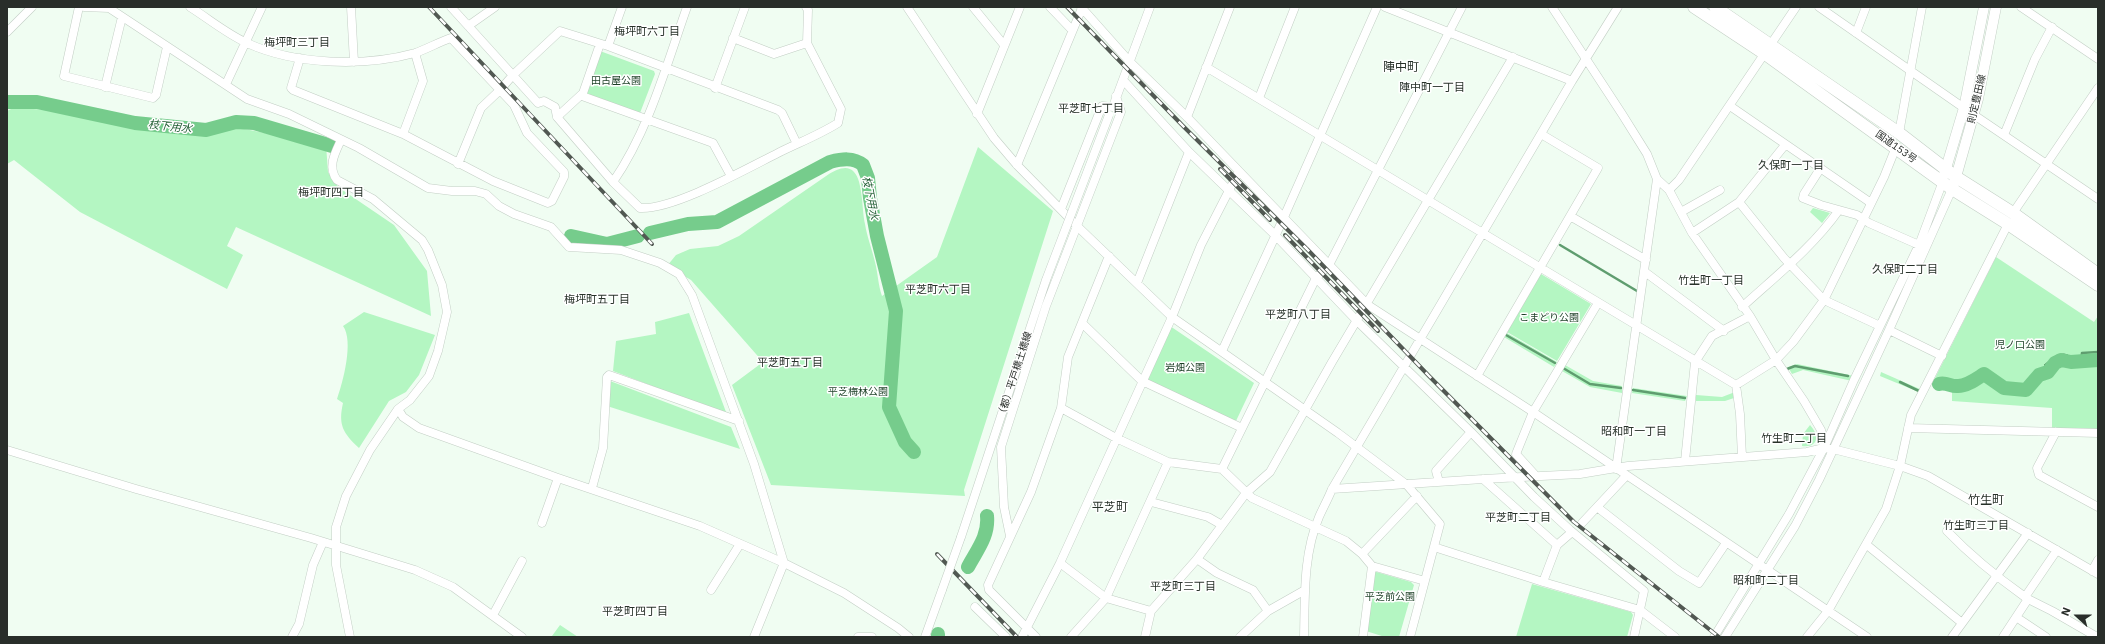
<!DOCTYPE html>
<meta charset="utf-8">
<style>
body{margin:0}
#map{position:relative;width:2105px;height:644px;overflow:hidden;background:#f0fdf2;font-family:"IBM Plex Sans",sans-serif}
canvas{display:block}
.frame{position:absolute;inset:0;border:8px solid #292e2a;pointer-events:none}
.north{position:absolute;left:2057px;top:596px;width:40px;height:40px;-webkit-text-stroke:3px #fff;paint-order:stroke;rotate:291deg;font-size:11px;font-weight:700;line-height:16px;text-align:center;color:#292e2a}
.north::after{content:'';display:block;margin:auto;width:14px;height:18px;background:#292e2a;clip-path:polygon(50% 0,100% 100%,50% 72%,0 100%)}
</style>
<div id="map">
<canvas width="2105" height="644"></canvas>
<div class="frame"></div>
<div class="north">N</div>
</div>
<script>
const g = document.querySelector('canvas').getContext('2d');
g.lineJoin = 'round';
function fillPath(path, color) { g.fillStyle = color; g.fill(path, 'evenodd'); }
function strokePath(path, color, width, dash) { g.strokeStyle = color; g.lineWidth = width; g.lineCap = dash ? 'butt' : 'round'; g.setLineDash(dash || []); g.stroke(path); }
function drawText(font, color, halo, rows, align = 'center') {
  g.font = font + ' "IBM Plex Sans","Noto Sans JP",sans-serif'; g.lineWidth = 3; g.setLineDash([]); g.textBaseline = 'middle'; g.strokeStyle = halo; g.fillStyle = color; for (const [text, x, y, turn = 0] of rows) {
    g.save(); g.translate(x, y); g.rotate((+turn || 0) * Math.PI / 180); g.textAlign = isNaN(turn) ? turn : align; if (halo) g.strokeText(text, 0, 0); g.fillText(text, 0, 0); g.restore();
  }
}
fillPath(new Path2D(`
 M600,51L654,71L655,74L640,113L584,94Z
 M13,108L94,112L154,131L214,123L326,145L328,172L338,187L394,225L427,271L431,316L236,227L227,246L243,255L227,289L80,212L14,160L7,164V111Z
 M978,147L1053,211L964,490L965,496L771,485L732,385L763,362L691,280L667,266L676,255L690,249L718,246L739,236L829,174C836,170 847,164 854,172C863,181 862,211 865,224C867,237 872,249 875,262C878,273 878,285 882,296L937,257Z
 M1813,208L1830,213L1822,223L1810,212Z
 M1996,257L2094,322L2098,316V429L2052,428V408L1952,401V392L1933,382Z
 M1541,274L1591,304L1557,361L1507,332Z
 M364,312L435,335L419,375L406,392L389,401L359,448C343,433 338,425 343,403L337,399C343,382 354,341 343,326Z
 M689,313L726,412L725,414L613,371L616,341L656,334L655,322Z
 M1170,326L1254,383L1236,421L1146,380Z
 M1507,333L1557,362L1554,367L1504,337Z
 M1797,364L1854,376L1852,381L1803,370L1792,374L1788,367Z
 M1565,365L1593,381L1622,386V393L1590,387L1562,371Z
 M1881,372L1922,390L1921,393L1880,376Z
 M610,381L731,427L740,449L604,405Z
 M1633,388L1687,396L1685,401L1632,393Z
 M1735,392L1737,397L1725,401H1696V395L1722,397Z
 M1810,425C1820,436 1818,448 1802,446L1803,434Z
 M1373,571L1411,582L1414,585L1399,637H1385L1366,631Z
 M1532,584L1631,612L1633,615L1627,637H1516Z
 M560,625L578,637H554L552,636Z`), '#b4f6c2');
const water = new Path2D(`
 M2064,354L2068,355L2069,360H2061L2050,368L2044,365L2057,355Z`);
fillPath(water, '#76cc8c');
strokePath(water, '#5f9d6f', 1);
strokePath(new Path2D(`
 M1560,245L1637,291
 M1506,335L1555,363
 M2081,361L2082,353L2098,352
 M1563,368L1590,384L1621,388
 M1787,369L1795,366L1848,376
 M1900,382L1919,391L1922,390
 M1934,386L1939,384
 M1633,390L1685,398`), '#5f9d6f', 2.5);
strokePath(new Path2D(`
 M7,102H37L135,123L206,130L236,122L254,123L332,146
 M650,233L688,224L717,222L830,162C842,159 853,157 863,165L868,178L870,198L877,236L896,311L889,407L905,442L914,452
 M571,236L607,244L638,236
 M1939,384C1947,382 1951,387 1958,386C1967,386 1976,379 1984,374L2004,388L2026,390L2039,375L2048,372L2055,363L2061,360L2071,362L2098,360
 M968,567C977,550 989,536 987,516
 M938,637V634`), '#76cc8c', 14);
const minor = new Path2D(`
 M79,7L64,76L153,98L156,95L167,47
 M84,7L109,8L247,99L289,114L359,148L428,188L452,191H475L486,194L499,206L514,214L551,227L569,247L621,250L660,263L679,274L692,295L754,464L784,563L754,637
 M190,7C209,19 227,34 247,43C295,65 364,67 415,53C427,49 439,42 451,38L514,105L527,133L564,172V177L552,201L548,203L493,181L403,134L293,90L291,88L300,58
 M351,7L354,62
 M451,7L538,103L544,101L555,107L557,117L613,182L640,208C673,210 746,169 778,153C798,143 819,135 838,123L841,109L807,43L808,10L806,7
 M907,7L994,138L1017,165L1077,226L1172,317L1338,433L1407,485L1440,524L1410,637
 M973,7L1004,45
 M1050,7L1072,30
 M1081,7L1130,62L1187,117L1368,305L1533,412L1867,637
 M1385,7L1572,81
 M1552,7L1622,114L1647,154L1657,179L1669,190L1692,233L1750,316L1776,360L1804,401L1821,430L1824,448
 M1819,7L1964,108
 M2021,7L2098,59
 M468,26L495,7
 M7,32L32,7
 M1856,33L1866,7
 M733,38L774,54L807,43
 M600,44L582,96L713,143L731,176
 M608,46L622,7
 M1206,67L1736,385
 M1123,80L1189,152L1275,235L1357,321L1471,432L1436,471L1439,482
 M226,84L262,7
 M105,87L122,17
 M715,88L745,7
 M1259,98L1295,7
 M1115,101L1150,7
 M1730,106L1871,203
 M977,114L1020,7
 M1974,115L2098,199
 M557,117L582,94
 M1187,117L1230,7
 M1899,133L1922,7
 M403,134L423,81L415,53
 M2004,135L2035,59L2052,27
 M341,140C335,153 327,167 337,180L373,199L422,240L428,250L442,285L447,312L438,351L429,376L410,400L398,409L370,450L346,496L336,527V565L350,637
 M458,164L481,108L500,90L513,75L560,31L608,46L778,110L782,113L797,144
 M1017,165L1082,8
 M1820,169L1804,194L1803,198L1821,205L1839,210
 M613,182C649,130 666,66 687,7
 M1669,190L1679,180L1796,7
 M1739,202L1784,258L1824,300L1880,326
 M1061,209L1102,106L1113,107
 M1681,212L1720,190
 M2013,213L2098,88
 M1570,216L1646,260
 M1692,233L1739,202L1785,145
 M1645,272L1724,331
 M1137,283L1189,152
 M1742,307C1776,276 1813,247 1839,210L1857,215L1869,223L1919,245
 M1082,323L1142,381L1242,428
 M1889,330L1942,356
 M1222,351L1284,217L1377,7
 M1477,376L1598,168L1541,134
 M1736,385L1776,360L1793,342L1824,300L1884,177L1896,147
 M1736,385L1740,414L1742,457
 M1061,408L1116,438L1168,462L1222,469L1252,498L1346,541L1362,554L1372,566L1425,581
 M398,409L403,417L419,428L558,478L700,526L784,563L844,593L898,628L909,637
 M1908,428L2098,433
 M1471,432L1534,497L1570,530L1644,591L1634,637
 M2056,432L2037,468L2039,475L2098,507
 M7,450L136,489L311,538L415,570L453,587L522,637
 M1685,461L1695,362L1712,336L1750,316
 M1222,469L1316,278L1329,265L1462,7
 M1616,469L1657,179
 M1536,476L1516,454L1533,412L1598,303
 M1483,479L1557,545L1543,582
 M592,488L603,448L607,377L609,375L739,421
 M1332,489L1483,479L1580,474L1628,466L1807,452L1824,448L1833,449L1900,466L1928,476L2098,574
 M1151,502L1208,517L1222,525
 M1597,507L1679,571L1699,583L1726,543
 M542,523L558,478
 M1582,523L1626,476
 M1947,531C1971,556 1997,577 2025,597
 M1010,536L1004,507L1001,447L1046,306L1121,112L1116,96
 M961,537L1046,280
 M1557,545L1572,532
 M1867,545L1962,623
 M1434,547L1543,582L1640,610L1675,637
 M1362,554L1417,496
 M1197,559L1217,573L1253,590L1268,611
 M1060,563L1106,598L1151,611
 M2092,571L2098,560
 M711,590L740,544
 M2028,599L2052,611L2097,637
 M975,607L1006,637
 M493,615L522,561
 M2016,617L2046,637
 M292,637L299,624L313,565L323,542
 M858,637H872
 M925,637L942,590
 M1022,637L1060,563L1172,317L1201,245L1239,171
 M1036,637L989,590L988,585L1031,492L1061,408L1068,357L1109,256
 M1071,637L1106,598L1168,462
 M1145,637L1151,611L1197,559L1246,493L1270,472L1332,362L1513,57
 M1240,637L1268,611L1305,590
 M1304,637C1305,598 1303,554 1319,517C1323,508 1328,499 1332,489L1572,81L1618,7
 M1363,637L1372,566
 M1714,637L1789,514L1824,448L1854,380L1919,245L1943,181
 M1725,637L1795,526L1819,480L1889,330L1952,189
 M1807,637L1828,611L1886,509L1900,466L1911,415L2008,224
 M1952,637L2028,533
 M2003,637L2028,599L2025,597L2057,550`);
const major = new Path2D(`
 M1944,175L1964,108L1984,7
 M1954,184L1978,99L1996,7`);
const highway = new Path2D(`
 M1694,7L1765,54L1952,189L2008,224L2098,285
 M1715,7L1899,133L1956,177L2013,213L2098,274`);
strokePath(minor, '#c2cec4', 9);
strokePath(major, '#c2cec4', 11);
strokePath(highway, '#c2cec4', 13);
strokePath(minor, '#fff', 8);
strokePath(major, '#fff', 10);
strokePath(highway, '#fff', 12);
const rail = new Path2D(`
 M429,7L652,244
 M1067,7L1184,127L1307,249L1429,376L1574,522L1719,637
 M1220,169L1270,220
 M1285,235L1378,331
 M937,554L1017,637`);
strokePath(rail, '#515852', 4);
strokePath(rail, '#fff', 2.5, [8]);
const minorBridge = new Path2D(`
 M1046,280L1109,115
 M942,590L961,537`);
strokePath(minorBridge, '#c2cec4', 9, []);
strokePath(minorBridge, '#fff', 8);
drawText('10px', '#1a3e24', '#fff', [
 ["田古屋公園",616,81],
 ["こまどり公園",1549,318],
 ["児ノ口公園",2020,345],
 ["岩畑公園",1185,368],
 ["平芝梅林公園",858,392],
 ["平芝前公園",1390,597]
]);
drawText('10px', '#292e2a', '#fff', [
 ["則定豊田線",1977,99,-77],
 ["国道153号",1896,147,35],
 ["（都）平戸橋土橋線",1015,375,-72]
]);
drawText('11px', '#28322a', '#fff', [
 ["梅坪町六丁目",647,32],
 ["梅坪町三丁目",297,43],
 ["陣中町一丁目",1432,88],
 ["平芝町七丁目",1091,109],
 ["久保町一丁目",1791,166],
 ["梅坪町四丁目",331,193],
 ["久保町二丁目",1905,270],
 ["竹生町一丁目",1711,281],
 ["平芝町六丁目",938,290],
 ["梅坪町五丁目",597,300],
 ["平芝町八丁目",1298,315],
 ["平芝町五丁目",790,363],
 ["昭和町一丁目",1634,432],
 ["竹生町二丁目",1794,439],
 ["平芝町二丁目",1518,518],
 ["竹生町三丁目",1976,526],
 ["昭和町二丁目",1766,581],
 ["平芝町三丁目",1183,587],
 ["平芝町四丁目",635,612]
]);
drawText('italic 11px', '#235f35', '#fff', [
 ["枝下用水",170,127,6],
 ["枝下用水",870,198,79]
]);
drawText('12px', '#28322a', '#fff', [
 ["陣中町",1401,68],
 ["竹生町",1986,501],
 ["平芝町",1110,508]
]);
</script>
